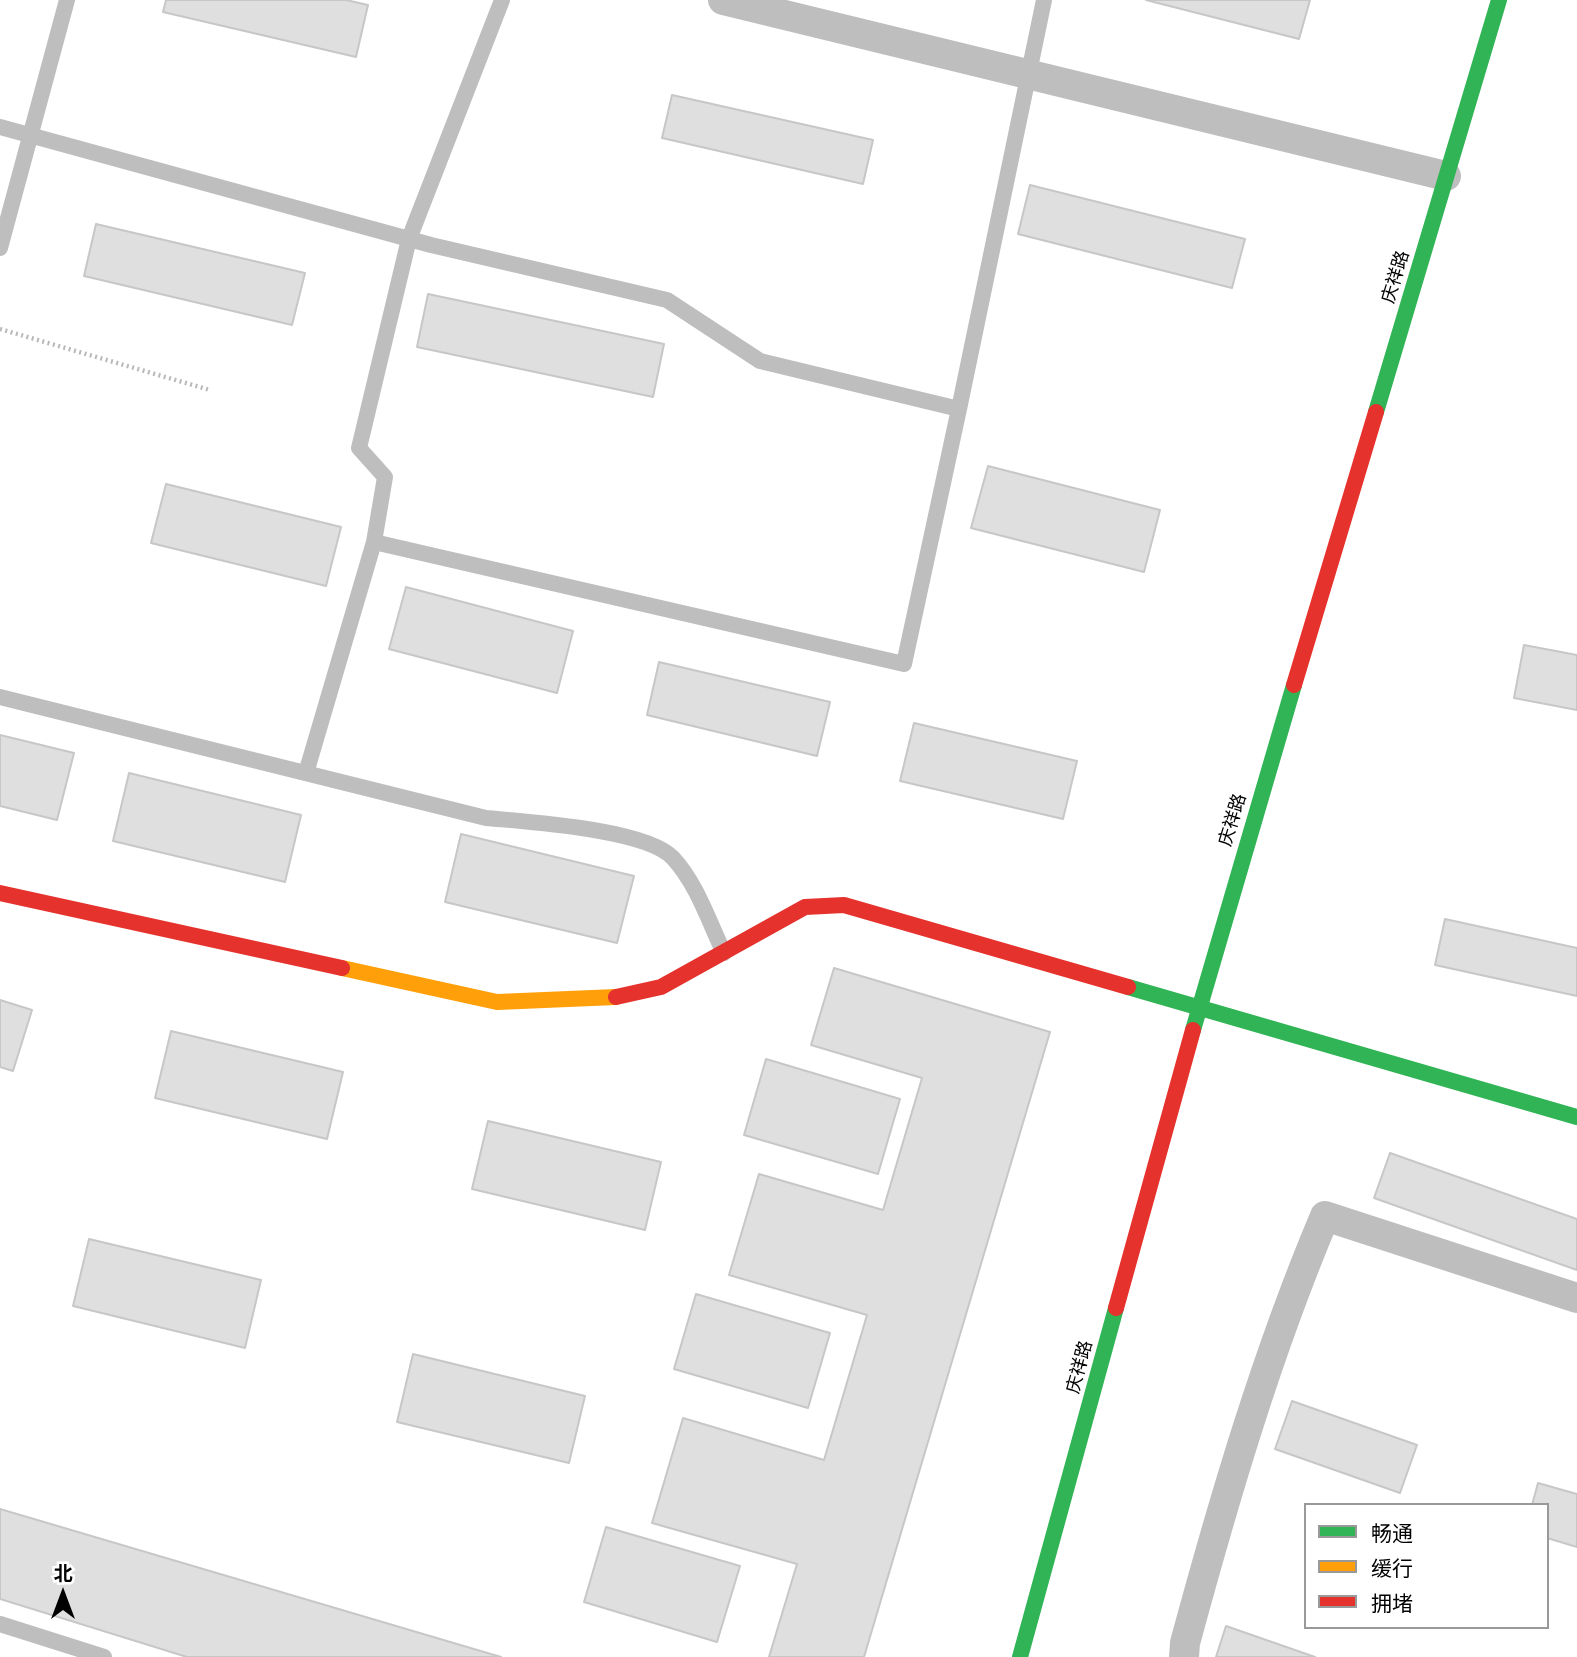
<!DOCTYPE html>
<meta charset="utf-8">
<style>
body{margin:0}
#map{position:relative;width:1577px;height:1657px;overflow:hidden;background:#fff;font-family:"Open Sans","Noto Sans SC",sans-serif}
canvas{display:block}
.legend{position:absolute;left:1304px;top:1503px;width:245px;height:126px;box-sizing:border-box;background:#fff;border:2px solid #999;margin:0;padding:9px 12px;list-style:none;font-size:21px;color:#000}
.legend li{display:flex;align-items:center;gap:14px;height:35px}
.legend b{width:35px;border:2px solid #999}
.north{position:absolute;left:28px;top:1559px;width:70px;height:70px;-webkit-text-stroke:5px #fff;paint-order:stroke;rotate:0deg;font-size:19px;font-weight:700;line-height:28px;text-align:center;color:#000}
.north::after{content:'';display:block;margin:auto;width:24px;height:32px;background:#000;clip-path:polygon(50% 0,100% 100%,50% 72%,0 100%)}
</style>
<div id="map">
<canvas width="1577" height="1657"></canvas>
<ul class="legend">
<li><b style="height:9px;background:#30b455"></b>畅通</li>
<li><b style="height:9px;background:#ff9f0a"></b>缓行</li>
<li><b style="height:9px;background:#e5322d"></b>拥堵</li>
</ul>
<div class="north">北</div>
</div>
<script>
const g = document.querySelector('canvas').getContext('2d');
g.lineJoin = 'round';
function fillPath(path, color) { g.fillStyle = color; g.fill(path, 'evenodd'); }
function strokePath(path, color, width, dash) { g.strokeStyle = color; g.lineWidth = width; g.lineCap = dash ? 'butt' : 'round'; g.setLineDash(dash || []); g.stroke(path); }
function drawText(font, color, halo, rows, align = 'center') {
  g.font = font + ' "Open Sans","Noto Sans SC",sans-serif'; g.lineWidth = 5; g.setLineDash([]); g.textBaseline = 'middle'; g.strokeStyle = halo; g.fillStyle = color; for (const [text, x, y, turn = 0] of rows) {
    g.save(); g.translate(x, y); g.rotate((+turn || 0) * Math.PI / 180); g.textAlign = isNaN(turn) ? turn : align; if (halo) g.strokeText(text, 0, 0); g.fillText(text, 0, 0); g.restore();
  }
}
const building = new Path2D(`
 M166,0H346L368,5L356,57L163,12Z
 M1146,0H1310L1299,39Z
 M672,95L873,140L863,184L662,138Z
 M1030,185L1245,239L1232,288L1018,234Z
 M96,224L305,273L292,325L84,276Z
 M428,294L664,344L653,397L417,347Z
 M988,466L1160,510L1144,572L971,528Z
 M166,484L341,527L326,586L151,543Z
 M406,587L573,631L557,693L389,649Z
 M1524,645L1577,655V710L1514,698Z
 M659,662L830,702L817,756L647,715Z
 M914,723L1077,761L1063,819L900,781Z
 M0,735L74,753L57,820L0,806Z
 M129,773L301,815L285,882L113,841Z
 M461,834L634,876L617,943L445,902Z
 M1445,919L1577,948V996L1435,965Z
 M834,968L1050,1032L864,1657H769L797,1564L652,1523L683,1418L824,1460L867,1315L729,1275L759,1174L883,1210L922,1078L811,1045Z
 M0,1000L32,1010L13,1071L0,1067Z
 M171,1031L343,1072L327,1139L155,1098Z
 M766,1059L900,1099L878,1174L744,1135Z
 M488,1121L661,1162L645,1230L472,1189Z
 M1390,1153L1577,1219V1270L1374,1198Z
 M89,1239L261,1280L245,1348L73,1306Z
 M696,1294L830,1333L808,1408L674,1369Z
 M413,1354L585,1396L569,1463L397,1422Z
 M1292,1401L1417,1445L1400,1493L1275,1449Z
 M1538,1483L1577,1494V1547L1547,1538V1505H1532Z
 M0,1509L501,1657H187L0,1599Z
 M606,1527L740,1566L717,1642L584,1602Z
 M1226,1626L1315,1657H1216Z`);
fillPath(building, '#dfdfdf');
strokePath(building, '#c7c7c7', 2);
strokePath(new Path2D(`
 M0,329L210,390`), '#b9b9b9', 4.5, [2, 3.5]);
strokePath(new Path2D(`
 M0,127L431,245L667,300L760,361L959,409L1044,0
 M0,248L67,0
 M374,542L904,664L959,409
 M0,697L486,818C528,822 646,829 673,858C697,884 709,922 724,953
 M306,773L374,542L385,477L359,448L409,239L502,0
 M0,1624L104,1657`), '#bebebe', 16);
strokePath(new Path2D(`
 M723,0L1446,176
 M1184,1657L1185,1643C1224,1499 1267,1353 1325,1216L1577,1298`), '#bebebe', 30);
strokePath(new Path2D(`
 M1376,412L1499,0
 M1128,987L1577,1117
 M1193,1030L1294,685
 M1020,1657L1116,1308`), '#30b455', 16);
strokePath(new Path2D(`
 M342,968L497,1002L616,997`), '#ff9f0a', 16);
strokePath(new Path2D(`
 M1294,685L1376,412
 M0,893L342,968
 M616,997L661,987L805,907L844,905L1128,987
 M1116,1308L1193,1030`), '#e5322d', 16);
drawText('18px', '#000', '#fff', [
 ["庆祥路",1396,277,-73],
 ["庆祥路",1233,820,-73],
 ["庆祥路",1080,1367,-75]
]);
</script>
